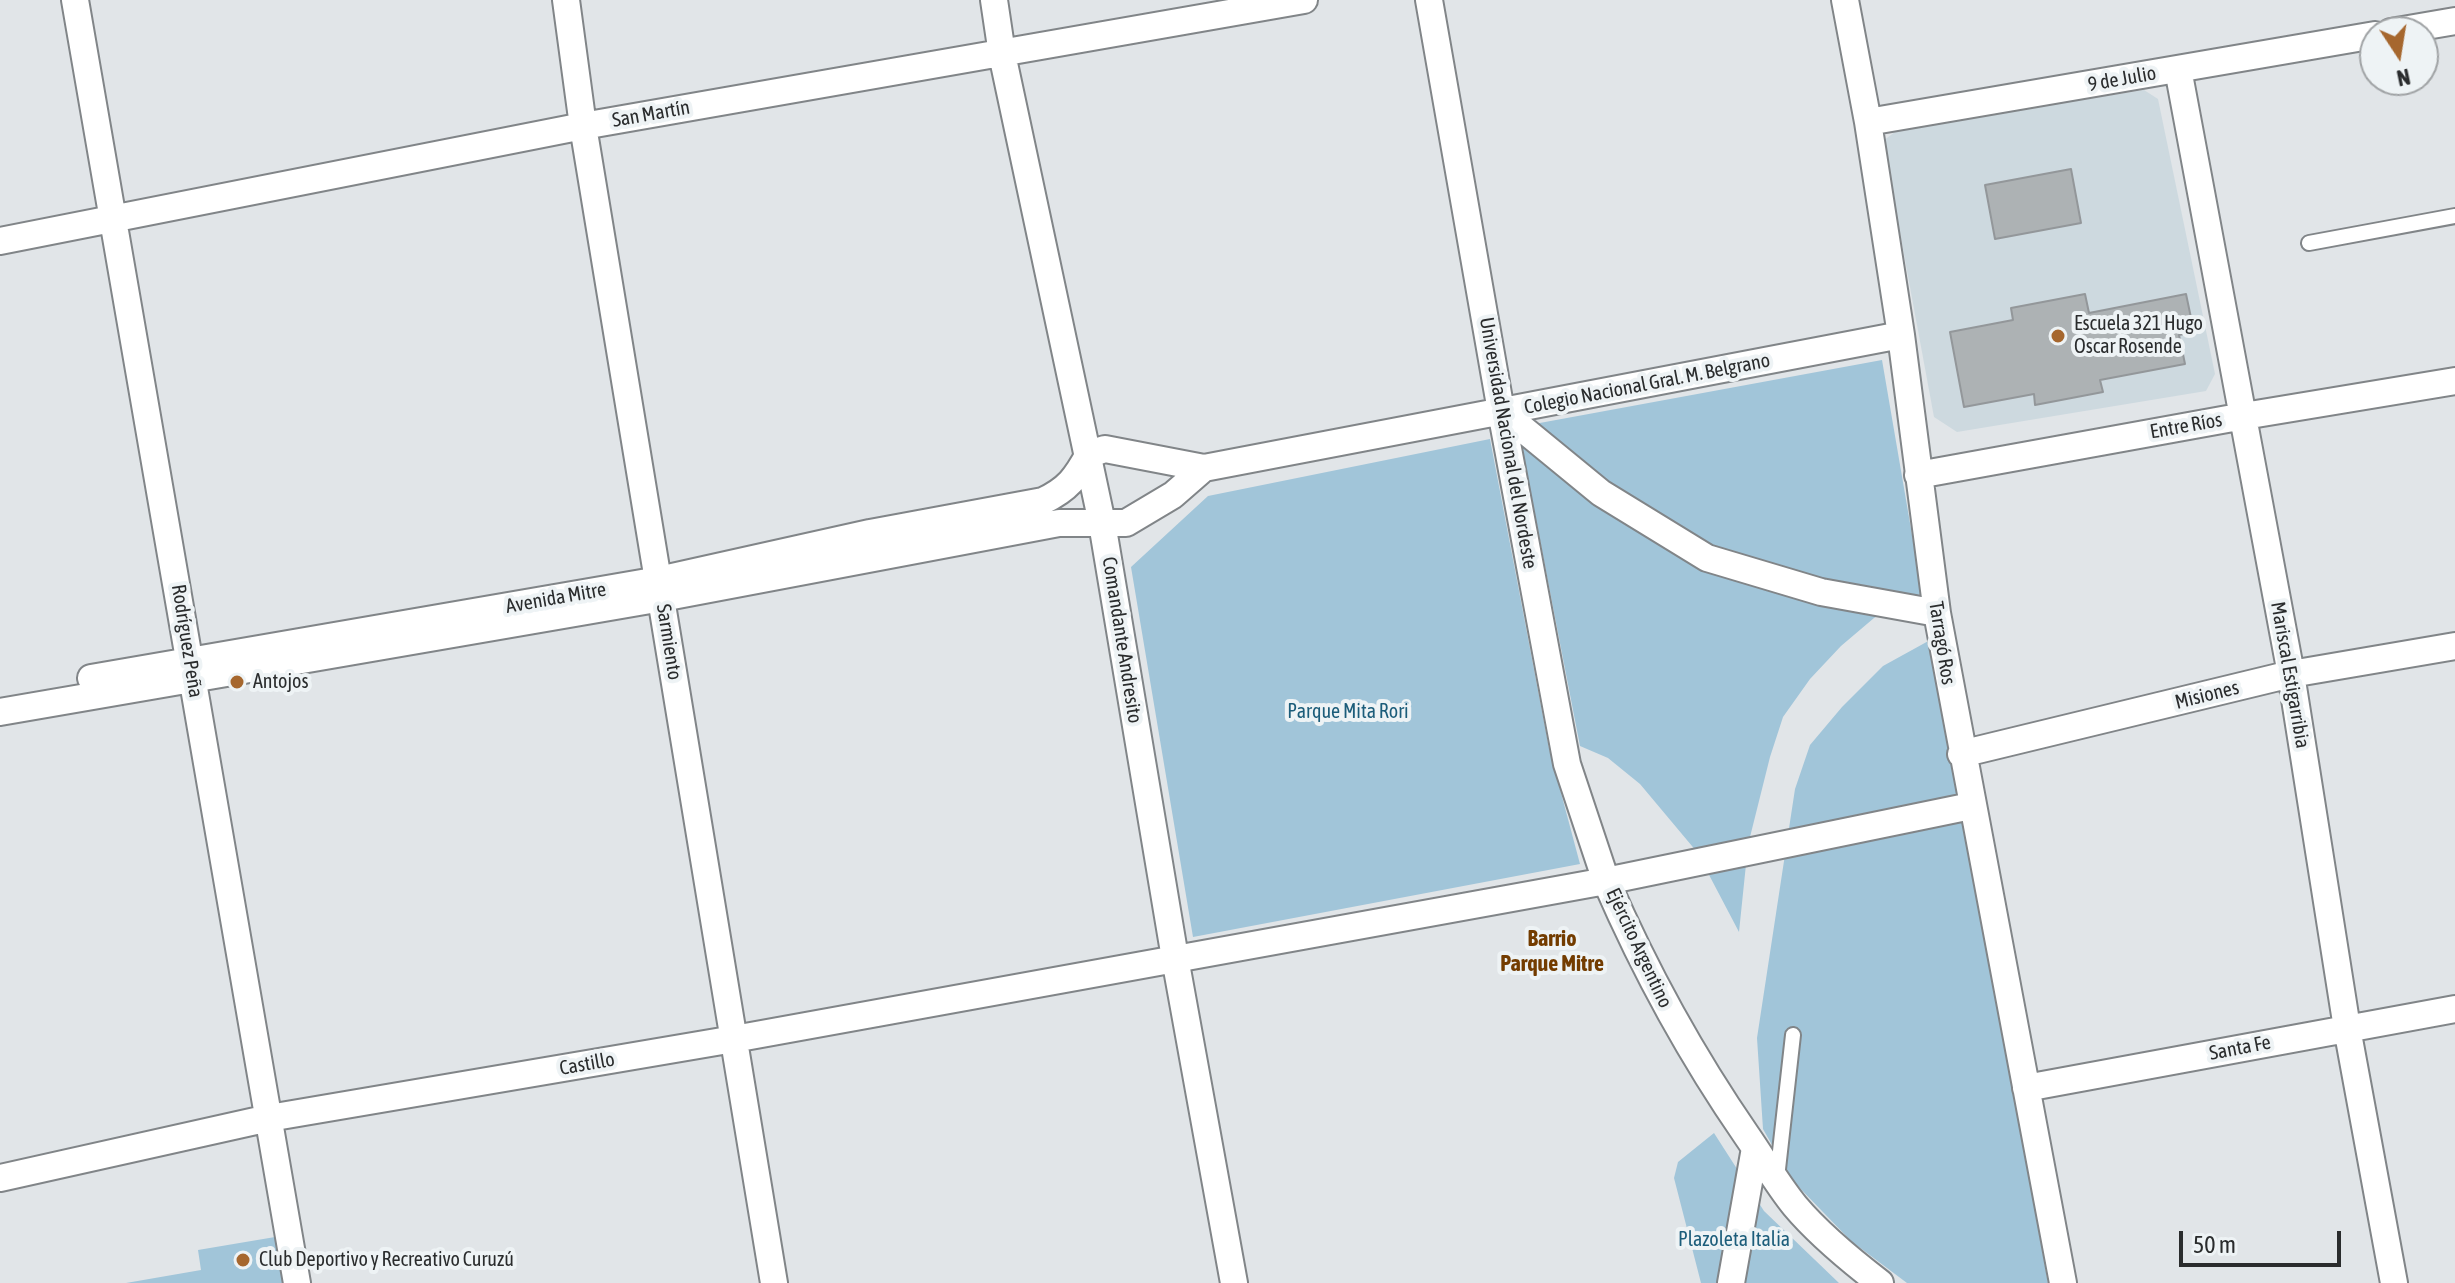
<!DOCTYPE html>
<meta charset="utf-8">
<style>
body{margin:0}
#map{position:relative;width:2455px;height:1283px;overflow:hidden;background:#e1e5e8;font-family:"Asap Condensed",sans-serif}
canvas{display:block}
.north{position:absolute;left:2359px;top:16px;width:80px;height:80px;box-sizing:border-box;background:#eef3f5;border:2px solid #a0a3a5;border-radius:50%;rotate:168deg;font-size:22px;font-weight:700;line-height:32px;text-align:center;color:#2a2c2d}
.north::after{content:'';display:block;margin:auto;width:28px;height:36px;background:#a6672e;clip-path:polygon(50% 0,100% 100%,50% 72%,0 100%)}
.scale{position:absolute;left:2179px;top:1231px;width:162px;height:36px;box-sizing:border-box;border:4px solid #2a2c2d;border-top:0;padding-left:10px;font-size:24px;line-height:28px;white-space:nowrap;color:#2a2c2d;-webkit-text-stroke:6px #eef3f5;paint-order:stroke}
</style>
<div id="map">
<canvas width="2455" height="1283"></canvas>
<div class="north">N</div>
<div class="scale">50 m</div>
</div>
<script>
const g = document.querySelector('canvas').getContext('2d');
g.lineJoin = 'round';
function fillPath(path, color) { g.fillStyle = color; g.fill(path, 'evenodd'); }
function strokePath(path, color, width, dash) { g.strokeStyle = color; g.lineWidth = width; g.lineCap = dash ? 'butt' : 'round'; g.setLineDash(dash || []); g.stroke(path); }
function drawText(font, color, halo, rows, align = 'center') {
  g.font = font + ' "Asap Condensed",sans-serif'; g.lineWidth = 8; g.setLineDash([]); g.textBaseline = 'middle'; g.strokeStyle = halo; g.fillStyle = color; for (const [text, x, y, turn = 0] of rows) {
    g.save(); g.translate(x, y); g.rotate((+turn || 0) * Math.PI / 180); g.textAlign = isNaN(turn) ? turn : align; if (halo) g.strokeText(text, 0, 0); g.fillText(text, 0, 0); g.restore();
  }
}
fillPath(new Path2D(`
 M2144,90L2158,99L2215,374L2206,391L1957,432L1934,417L1883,141L1900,128Z`), '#cdd9df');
fillPath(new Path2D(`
 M1882,360L1922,593L1874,618L1841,646L1810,679L1783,717L1770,757L1748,845L1739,932L1697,852L1640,784L1608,758L1580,746L1518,427Z
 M1490,439L1549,748L1580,864L1193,937L1131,567L1208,496Z
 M1932,639L2048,1283H1907L1851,1241L1792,1180L1763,1129L1757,1038L1795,789L1810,745L1842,707L1883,666Z
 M1714,1133L1764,1211L1839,1283H1701L1674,1178L1678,1162Z
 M281,1236L290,1283H126L201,1270L198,1250Z`), '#a1c5d9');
const building = new Path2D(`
 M2071,169L2081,223L1995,239L1985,185Z
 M2085,294L2089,313L2186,294L2194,332L2179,335L2185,364L2100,380L2103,392L2035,405L2034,394L1964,407L1950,332L2013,320L2011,308Z`);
fillPath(building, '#adb2b4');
strokePath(building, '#93979a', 2);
const lane = new Path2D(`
 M2309,243L2455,216
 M1777,1178L1793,1035`);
const street = new Path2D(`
 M75,0L297,1283
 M566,0L583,126L774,1283
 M994,0L1002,54L1102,523L1175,958L1234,1283
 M1429,0L1501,411L1567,764L1606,881L1971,806
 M1845,0L1868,122L1901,335L1937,613L2063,1283
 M2391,32L2455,21
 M2178,69L2291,674L2347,1028L2394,1283
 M1868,122L2375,35
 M0,241L583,126L1304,0
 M1501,411L1601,493L1707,558L1821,592L1937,613
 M1089,454L1105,449L1204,468L1901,335
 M1918,475L2244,416L2455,381
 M91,678L659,580L870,533L1043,501C1068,489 1076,478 1089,454
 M0,712L662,598L1059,523H1126L1173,495L1204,468
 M1961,754L2291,674L2455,646
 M2026,1088L2455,1009
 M0,1178L269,1118L734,1039L1606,881C1645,971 1691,1055 1747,1136C1763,1159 1777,1184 1795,1206C1816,1231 1854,1263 1880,1283
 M1731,1283L1755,1148`);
strokePath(lane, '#818588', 18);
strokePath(street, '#818588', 30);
strokePath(lane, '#fff', 14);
strokePath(street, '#fff', 26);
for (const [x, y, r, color] of [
 [2058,336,8,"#a6672e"],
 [237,682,8,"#a6672e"],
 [243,1260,8,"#a6672e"]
]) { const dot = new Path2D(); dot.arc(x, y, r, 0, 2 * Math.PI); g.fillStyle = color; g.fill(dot); strokePath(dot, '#eef3f5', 3); }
drawText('20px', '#2a2c2d', '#eef3f5', [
 ["9 de Julio",2122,79,-10],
 ["San Martín",651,114,-10],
 ["Colegio Nacional Gral. M. Belgrano",1647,384,-11],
 ["Entre Ríos",2186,426,-10],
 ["Universidad Nacional del Nordeste",1508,443,80],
 ["Avenida Mitre",556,598,-10],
 ["Comandante Andresito",1122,640,81],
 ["Rodríguez Peña",187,641,81],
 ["Sarmiento",669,642,81],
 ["Tarragó Ros",1942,643,81],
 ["Mariscal Estigarribia",2290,675,80],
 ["Misiones",2207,695,-14],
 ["Ejército Argentino",1639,948,65],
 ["Santa Fe",2240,1048,-11],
 ["Castillo",587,1064,-10]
]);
drawText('20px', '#2a2c2d', '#eef3f5', [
 ["Escuela 321 Hugo",2074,324],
 ["Oscar Rosende",2074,347],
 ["Antojos",253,682],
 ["Club Deportivo y Recreativo Curuzú",259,1260]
], 'left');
drawText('20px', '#1c5d7a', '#eef3f5', [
 ["Parque Mita Rori",1348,712],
 ["Plazoleta Italia",1734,1240]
]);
drawText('bold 22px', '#733c00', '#eef3f5', [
 ["Barrio",1552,939],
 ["Parque Mitre",1552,964]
]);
</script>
